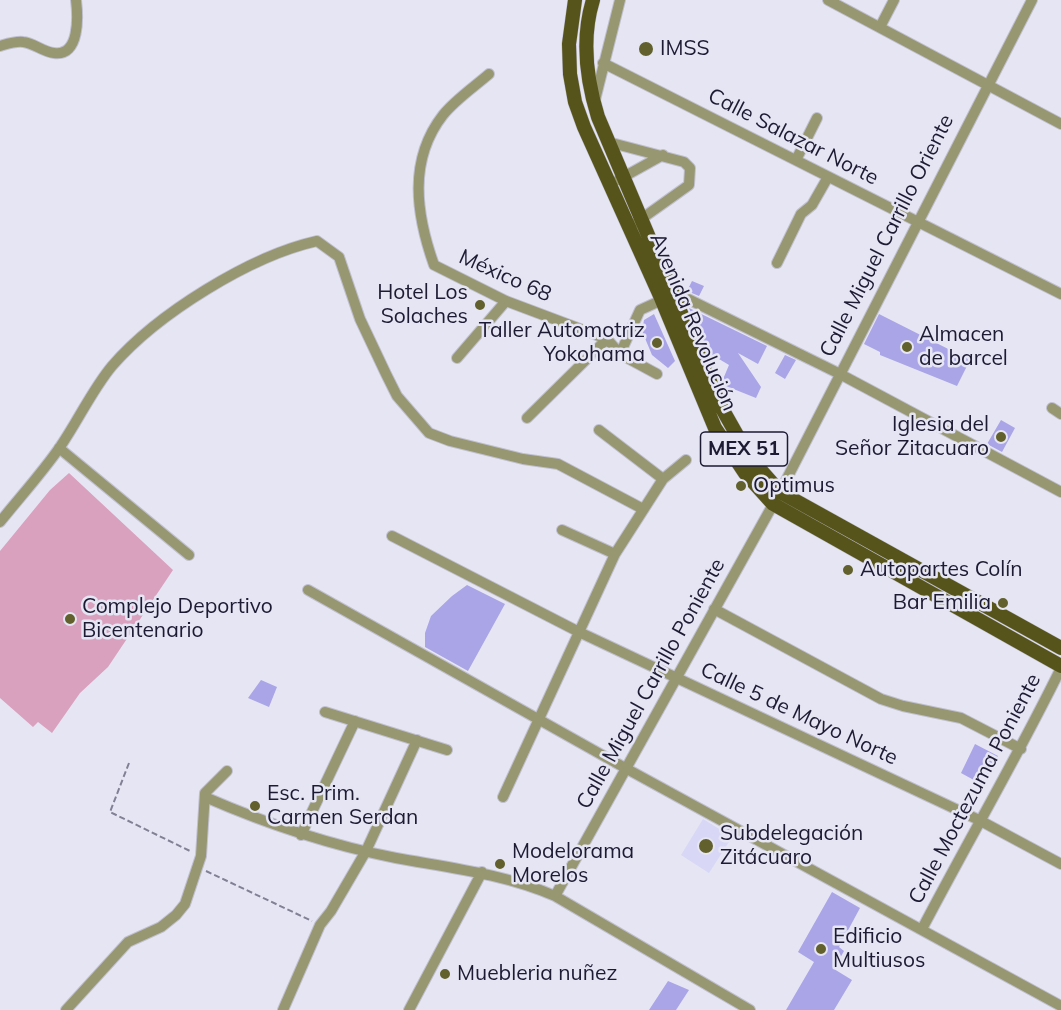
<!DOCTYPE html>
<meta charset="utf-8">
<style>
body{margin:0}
canvas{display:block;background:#e5e5f3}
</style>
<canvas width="1061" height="1010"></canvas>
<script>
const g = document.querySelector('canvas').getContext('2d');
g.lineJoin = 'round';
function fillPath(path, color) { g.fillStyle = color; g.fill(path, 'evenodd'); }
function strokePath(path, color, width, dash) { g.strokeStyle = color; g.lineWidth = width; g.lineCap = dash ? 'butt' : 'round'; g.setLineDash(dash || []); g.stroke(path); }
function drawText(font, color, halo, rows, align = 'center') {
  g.font = font + ' Mulish,sans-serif'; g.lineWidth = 5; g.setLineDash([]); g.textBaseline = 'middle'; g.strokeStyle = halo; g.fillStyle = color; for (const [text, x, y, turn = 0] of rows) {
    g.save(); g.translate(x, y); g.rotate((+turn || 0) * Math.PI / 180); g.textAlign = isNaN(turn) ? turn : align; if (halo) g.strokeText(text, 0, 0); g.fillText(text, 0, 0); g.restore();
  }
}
fillPath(new Path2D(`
 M703,819L732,837L709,873L681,855Z`), '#d8d7f6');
fillPath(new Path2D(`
 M69,473L173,570L108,667L80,693L52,733L38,722L33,727L0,698V551L50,490Z`), '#daa1be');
fillPath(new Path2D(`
 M692,281L704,286L699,296L687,291Z
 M689,308L767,346L758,364L738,353L761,387L756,398L721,384L729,365L714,356L711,361Z
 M654,314L675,361L668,368L652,355L642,331L644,320Z
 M879,314L970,360L957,386L880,355V352L864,344Z
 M785,355L796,360L785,379L775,373Z
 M1001,420L1015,428L1002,452L987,444Z
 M467,585L505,604L468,671L425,647V633L431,616L452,596Z
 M261,680L277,687L269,707L248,698Z
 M975,744L998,756L983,785L961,773Z
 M832,892L860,908L839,947L844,951L834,969L852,980L834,1010H786L814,962L798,952Z
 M668,981L689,990L676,1010H649Z`), '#aaa5e7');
const minor = new Path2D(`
 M828,0L1061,124
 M880,27L894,0
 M0,46C7,44 16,41 23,42C34,43 43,52 54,53C80,57 78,16 76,0
 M603,63L1061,294
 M489,74C474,87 455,100 443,115C408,160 416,214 434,265L506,301L607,339L620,354L657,374
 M595,100L620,0
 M608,142L684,162L690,168L689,185L637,222
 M796,160L817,118
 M618,180L663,155
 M777,263L801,214L812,205L828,177
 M620,354L640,310L673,295L688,299L838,373L1061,492
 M457,358L506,301
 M1052,408L1061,414
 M527,418L607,339
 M599,430L663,479
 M59,448L189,555
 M0,522C20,497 42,473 60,447C78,421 92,390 112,366C157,314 250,256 317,241L339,257L360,319L386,374L397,396L429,433L450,441L523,459L558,464L643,509
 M562,530L615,554
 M392,536L579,632L979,820L1061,864
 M308,590L627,769L1061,1006
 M714,609L881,699L903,706L961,718L1021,749
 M325,712L447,750
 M205,797C267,824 329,845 396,858C451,868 504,874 555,896L750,1010
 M503,797L615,554L663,479L686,460
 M301,835L355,721
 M555,896L780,492L1032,0
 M922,929C968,841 1018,756 1061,668
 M66,1010L128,942L161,927L176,915L185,904L201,856L205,793L227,771
 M283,1010L320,925L331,911L366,851L417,740
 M409,1010L482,872`);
const major = new Path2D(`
 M575,0L569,44L570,74L575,102L584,127L661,298L715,428L745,473L773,504L1061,666
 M593,0C581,39 586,78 598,117L720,405L750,458L780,492L1061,648`);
strokePath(minor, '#c1c0d0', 12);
strokePath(major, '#c1c0d0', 15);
strokePath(new Path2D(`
 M129,763L110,812L190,851
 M206,871L312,921`), '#828094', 2, [6, 3]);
strokePath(minor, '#979772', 10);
strokePath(major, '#56541a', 14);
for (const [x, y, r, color] of [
 [646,49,8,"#62612d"],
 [480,305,6,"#62612d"],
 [657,343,6,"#62612d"],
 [907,347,6,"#62612d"],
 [1001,437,6,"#62612d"],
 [741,486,6,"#62612d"],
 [848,570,6,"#62612d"],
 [1003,603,6,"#62612d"],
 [70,619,6,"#62612d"],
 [255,806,6,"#62612d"],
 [706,846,8,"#62612d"],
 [500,864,6,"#62612d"],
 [821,949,6,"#62612d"],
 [445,974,6,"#62612d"]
]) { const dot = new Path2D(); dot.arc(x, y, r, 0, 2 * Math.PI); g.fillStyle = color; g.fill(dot); strokePath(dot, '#e5e5f3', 2); }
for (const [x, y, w] of [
 [744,449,87]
]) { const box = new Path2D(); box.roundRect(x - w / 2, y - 17, w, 34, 4.5); g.fillStyle = '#e5e5f3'; g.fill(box); strokePath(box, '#1d1a33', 1.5); }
drawText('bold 20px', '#1d1a33', null, [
 ["MEX 51",744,449]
]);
drawText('21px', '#1d1a33', '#e5e5f3', [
 ["IMSS",660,49],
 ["Hotel Los",468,293,"right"],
 ["Solaches",468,317,"right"],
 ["Taller Automotriz",645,331,"right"],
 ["Yokohama",645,355,"right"],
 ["Almacen",919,335],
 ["de barcel",919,359],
 ["Iglesia del",989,425,"right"],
 ["Señor Zitacuaro",989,449,"right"],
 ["Optimus",753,486],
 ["Autopartes Colín",860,570],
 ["Bar Emilia",991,603,"right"],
 ["Complejo Deportivo",82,607],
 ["Bicentenario",82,631],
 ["Esc. Prim.",267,794],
 ["Carmen Serdan",267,818],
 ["Subdelegación",720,834],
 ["Zitácuaro",720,858],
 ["Modelorama",512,852],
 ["Morelos",512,876],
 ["Edificio",833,937],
 ["Multiusos",833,961],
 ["Muebleria nuñez",457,974]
], 'left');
drawText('21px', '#1d1a33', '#e5e5f3', [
 ["Calle Salazar Norte",793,137,27],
 ["Calle Miguel Carrillo Oriente",887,236,-63],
 ["México 68",505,276,24],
 ["Avenida Revolución",693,322,67],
 ["Calle Miguel Carrillo Poniente",651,684,-61],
 ["Calle 5 de Mayo Norte",799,714,25],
 ["Calle Moctezuma Poniente",975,789,-62]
]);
</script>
